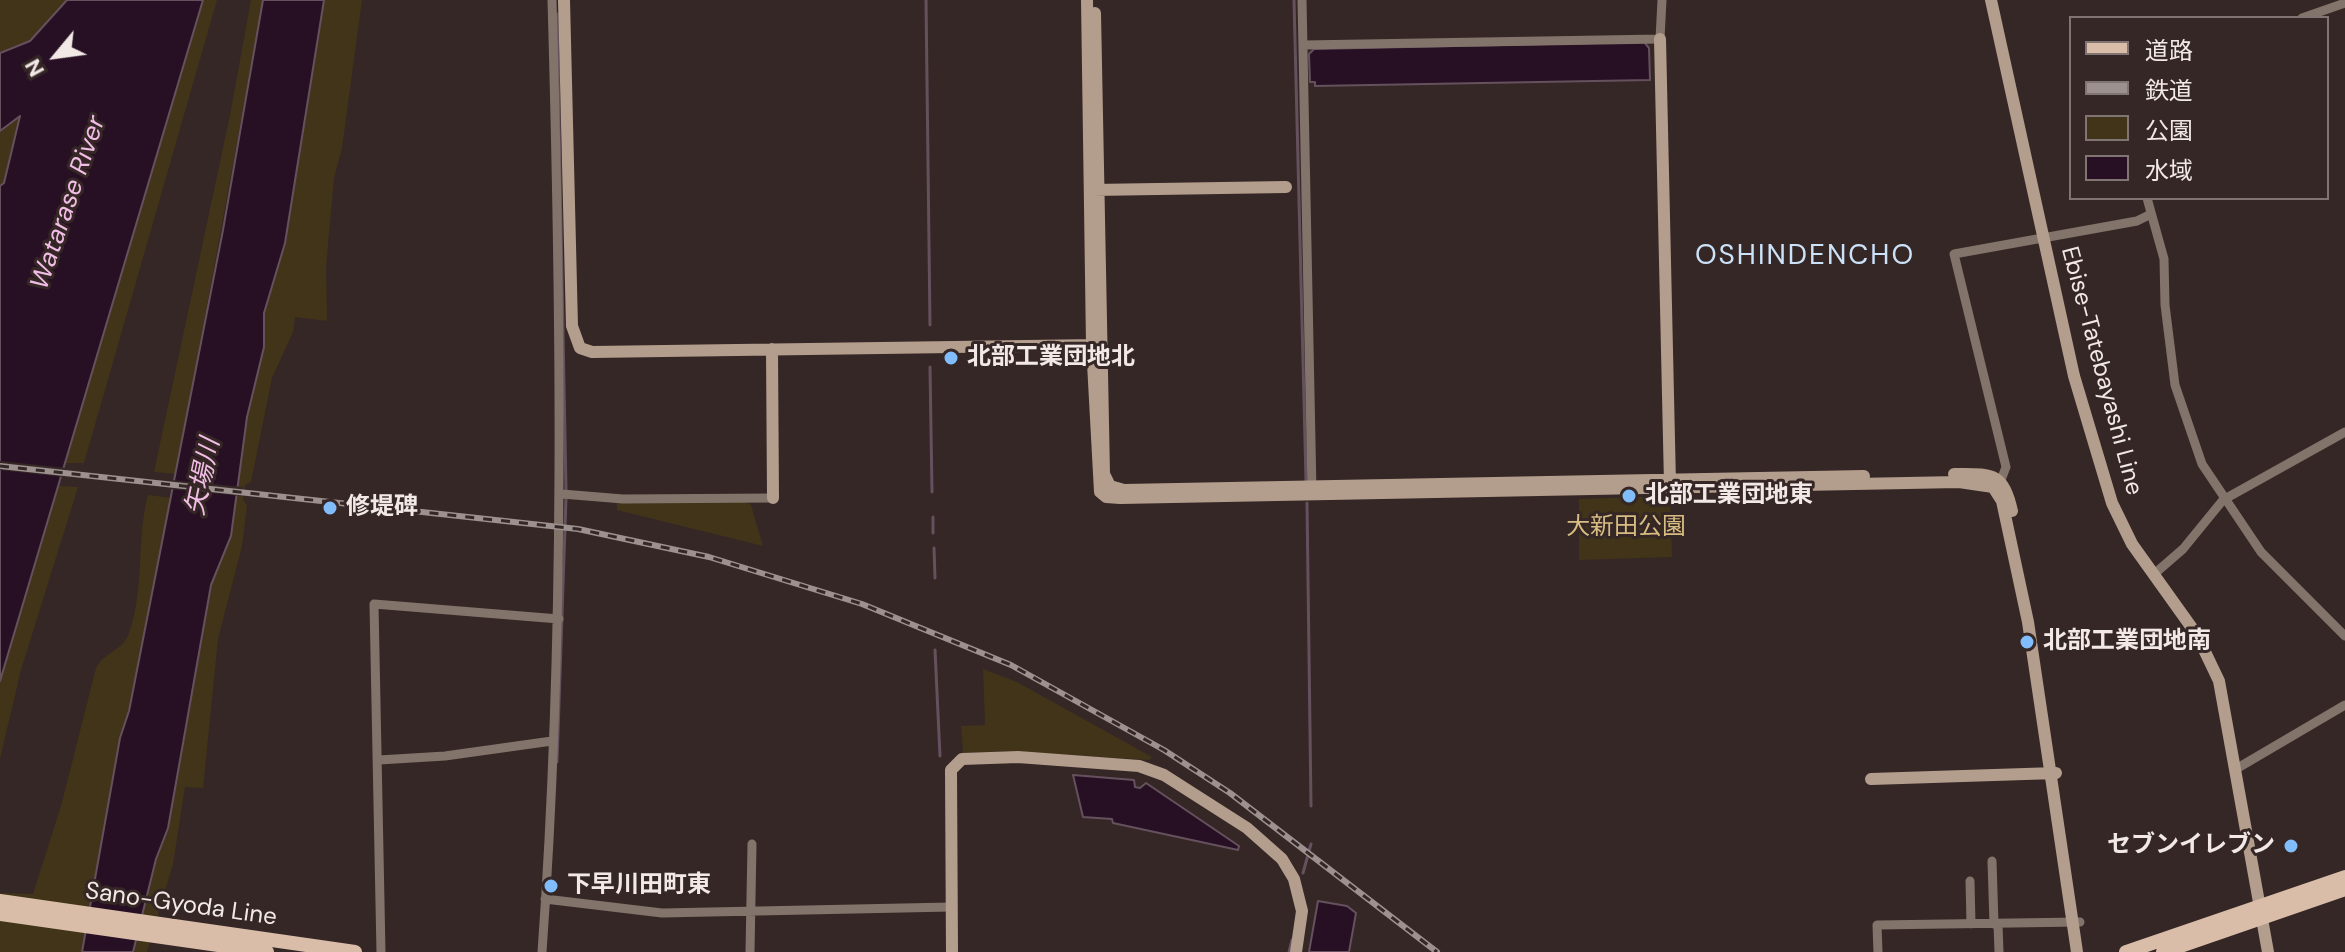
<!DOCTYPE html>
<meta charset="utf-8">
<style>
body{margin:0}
#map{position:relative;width:2345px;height:952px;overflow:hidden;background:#352725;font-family:"DM Sans","Noto Sans JP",sans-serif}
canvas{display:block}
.legend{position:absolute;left:2069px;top:16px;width:260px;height:184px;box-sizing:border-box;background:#352725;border:2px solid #817573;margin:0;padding:10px 14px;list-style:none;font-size:24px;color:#f2e9e7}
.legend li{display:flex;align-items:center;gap:16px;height:40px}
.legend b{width:40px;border:2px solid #817573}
.north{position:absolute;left:16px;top:16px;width:80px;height:80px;-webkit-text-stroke:6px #352725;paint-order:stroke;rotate:241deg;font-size:22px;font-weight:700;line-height:32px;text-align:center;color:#f2e9e7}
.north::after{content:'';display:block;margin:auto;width:28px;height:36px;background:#f2e9e7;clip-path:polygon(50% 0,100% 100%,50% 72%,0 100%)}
</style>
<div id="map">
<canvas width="2345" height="952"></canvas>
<ul class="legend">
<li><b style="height:10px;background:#dabda9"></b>道路</li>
<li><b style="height:10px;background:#9c918f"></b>鉄道</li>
<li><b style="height:22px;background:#413419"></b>公園</li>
<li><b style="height:22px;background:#281024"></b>水域</li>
</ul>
<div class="north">N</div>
</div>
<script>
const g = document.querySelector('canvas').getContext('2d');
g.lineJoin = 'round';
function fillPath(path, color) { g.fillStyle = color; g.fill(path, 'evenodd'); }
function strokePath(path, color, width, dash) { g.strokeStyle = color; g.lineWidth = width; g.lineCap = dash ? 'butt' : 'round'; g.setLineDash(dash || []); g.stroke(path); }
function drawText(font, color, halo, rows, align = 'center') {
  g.font = font + ' "DM Sans","Noto Sans JP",sans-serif'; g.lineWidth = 6; g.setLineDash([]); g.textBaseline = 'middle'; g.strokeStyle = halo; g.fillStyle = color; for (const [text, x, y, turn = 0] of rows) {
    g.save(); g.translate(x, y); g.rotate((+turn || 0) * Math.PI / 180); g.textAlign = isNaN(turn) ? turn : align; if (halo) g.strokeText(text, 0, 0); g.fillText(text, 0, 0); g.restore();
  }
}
fillPath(new Path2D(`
 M0,0H67L30,41L0,53Z
 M203,0H217L84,463H64Z
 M251,0H263L176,474L154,472L230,115Z
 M324,0H362L342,148L334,178L326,267L327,321L295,317L293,332L272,378L251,482L245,485L243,500L247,505L242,546L218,639L203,788L185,787L173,864L147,952H133L156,859L168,828L211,585L231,536L247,417L264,347V313L285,243Z
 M17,116H20V120L4,183L0,186V131Z
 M57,486L78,487L21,670L0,759V681Z
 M148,495L172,498L129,711L120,738L82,952H0V893L33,894L61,806L96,668C104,652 123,651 129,633C145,588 136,539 148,495Z
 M1670,496L1672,557L1579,560V499Z
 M617,502H746L751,505L763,546L617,510Z
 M983,669L1017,682L1152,757L1149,760L1012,751L963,753L961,726L985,725Z`), '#413419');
const water = new Path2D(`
 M67,0H203L0,681V186L4,183L20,116L0,131V53L30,41Z
 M263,0H324L285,243L264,313V347L247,417L231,536L211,585L168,828L156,859L133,952H82L120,738L129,711L223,230Z
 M1644,42L1649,48L1650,80L1315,86V82H1310L1309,54L1314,49Z
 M1073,775L1134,780L1135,787L1140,788L1146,783L1239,846L1238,850L1113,823L1112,819L1083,817Z
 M1318,901L1347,906L1356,913L1349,952H1309Z`);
fillPath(water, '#281024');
strokePath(water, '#65515e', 2);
fillPath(new Path2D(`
 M0,461L66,468L64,477L0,470Z
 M171,480L243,487L242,496L170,489Z`), '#352725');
strokePath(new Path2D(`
 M926,0L930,325
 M1294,0L1306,481
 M557,14L566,490
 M930,367L932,492
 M1307,503L1311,806
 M933,517V533
 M934,548L935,578
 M935,650L940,756
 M557,762L566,498
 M1303,873L1311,844
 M1289,952L1292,940`), '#65515e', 3);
strokePath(new Path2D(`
 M1302,0L1312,491
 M2302,18L2345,3
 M1303,45L1660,39L1662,0
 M2147,198L2164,259L2165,305L2175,385L2202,464L2261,552L2345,636
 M2001,480L2006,467L1954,254L2137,221L2151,214
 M562,494L623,499L773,498
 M2153,575L2183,549L2223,500L2345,432
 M379,760L445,756L552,741
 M2236,769L2345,705
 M1992,861L1994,924
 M1970,881L1971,924
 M545,899L662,913L951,907
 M1998,924L1999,952
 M381,952L374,604L559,619
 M542,952C565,634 561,318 552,0
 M750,952L752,844
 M1878,952L1877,925L2080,922`), '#82746a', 9);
strokePath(new Path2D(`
 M564,0L572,326L580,348L592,352L1098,345
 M1087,0L1092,345L1100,492L1106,497L1120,498L1959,482L1993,487L2002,501L2028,622L2077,952
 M1991,0L2074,376L2112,503L2132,544L2197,635L2219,681L2268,952
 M1095,13L1104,474L1110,486L1124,490L1864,476
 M1660,39L1670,484
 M1093,190L1286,187
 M772,349L773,498
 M1954,474C1991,474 2003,471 2012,511
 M1871,779L2056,773
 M952,952L951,770L962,759L1018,757L1139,766L1164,775L1247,828L1282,859L1294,879L1302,911L1296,952`), '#b39d8d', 12);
strokePath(new Path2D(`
 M0,901L355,952
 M0,914L267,952
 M2126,952L2345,877
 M2163,952L2345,889`), '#dabda9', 14);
const rail = new Path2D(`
 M0,466L578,529L709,557L862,604L1011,665L1164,750L1230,793L1437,952`);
strokePath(rail, '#9c918f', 6);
strokePath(rail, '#352725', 3, [9]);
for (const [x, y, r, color] of [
 [951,358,8,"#80bdfa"],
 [1629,496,8,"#80bdfa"],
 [330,508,8,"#80bdfa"],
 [2027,642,8,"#80bdfa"],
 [2291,846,8,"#80bdfa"],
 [551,886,8,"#80bdfa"]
]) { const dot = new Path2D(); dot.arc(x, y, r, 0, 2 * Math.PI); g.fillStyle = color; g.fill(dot); strokePath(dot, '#352725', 3); }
drawText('bold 24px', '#f2e9e7', '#352725', [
 ["北部工業団地北",967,358],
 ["北部工業団地東",1645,496],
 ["修堤碑",346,508],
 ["北部工業団地南",2043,642],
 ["セブンイレブン",2275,846,"right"],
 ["下早川田町東",567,886]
], 'left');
drawText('24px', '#f2e9e7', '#352725', [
 ["Ebise-Tatebayashi Line",2101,371,75],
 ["Sano-Gyoda Line",181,905,8]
]);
drawText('24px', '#d8bd83', '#352725', [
 ["大新田公園",1626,528]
]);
drawText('italic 26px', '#f1bde6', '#352725', [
 ["Watarase River",69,203,-71],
 ["矢場川",204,477,-78]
]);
g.letterSpacing = '2px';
drawText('28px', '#cbe2f9', '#352725', [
 ["OSHINDENCHO",1805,257]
]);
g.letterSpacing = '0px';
</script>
